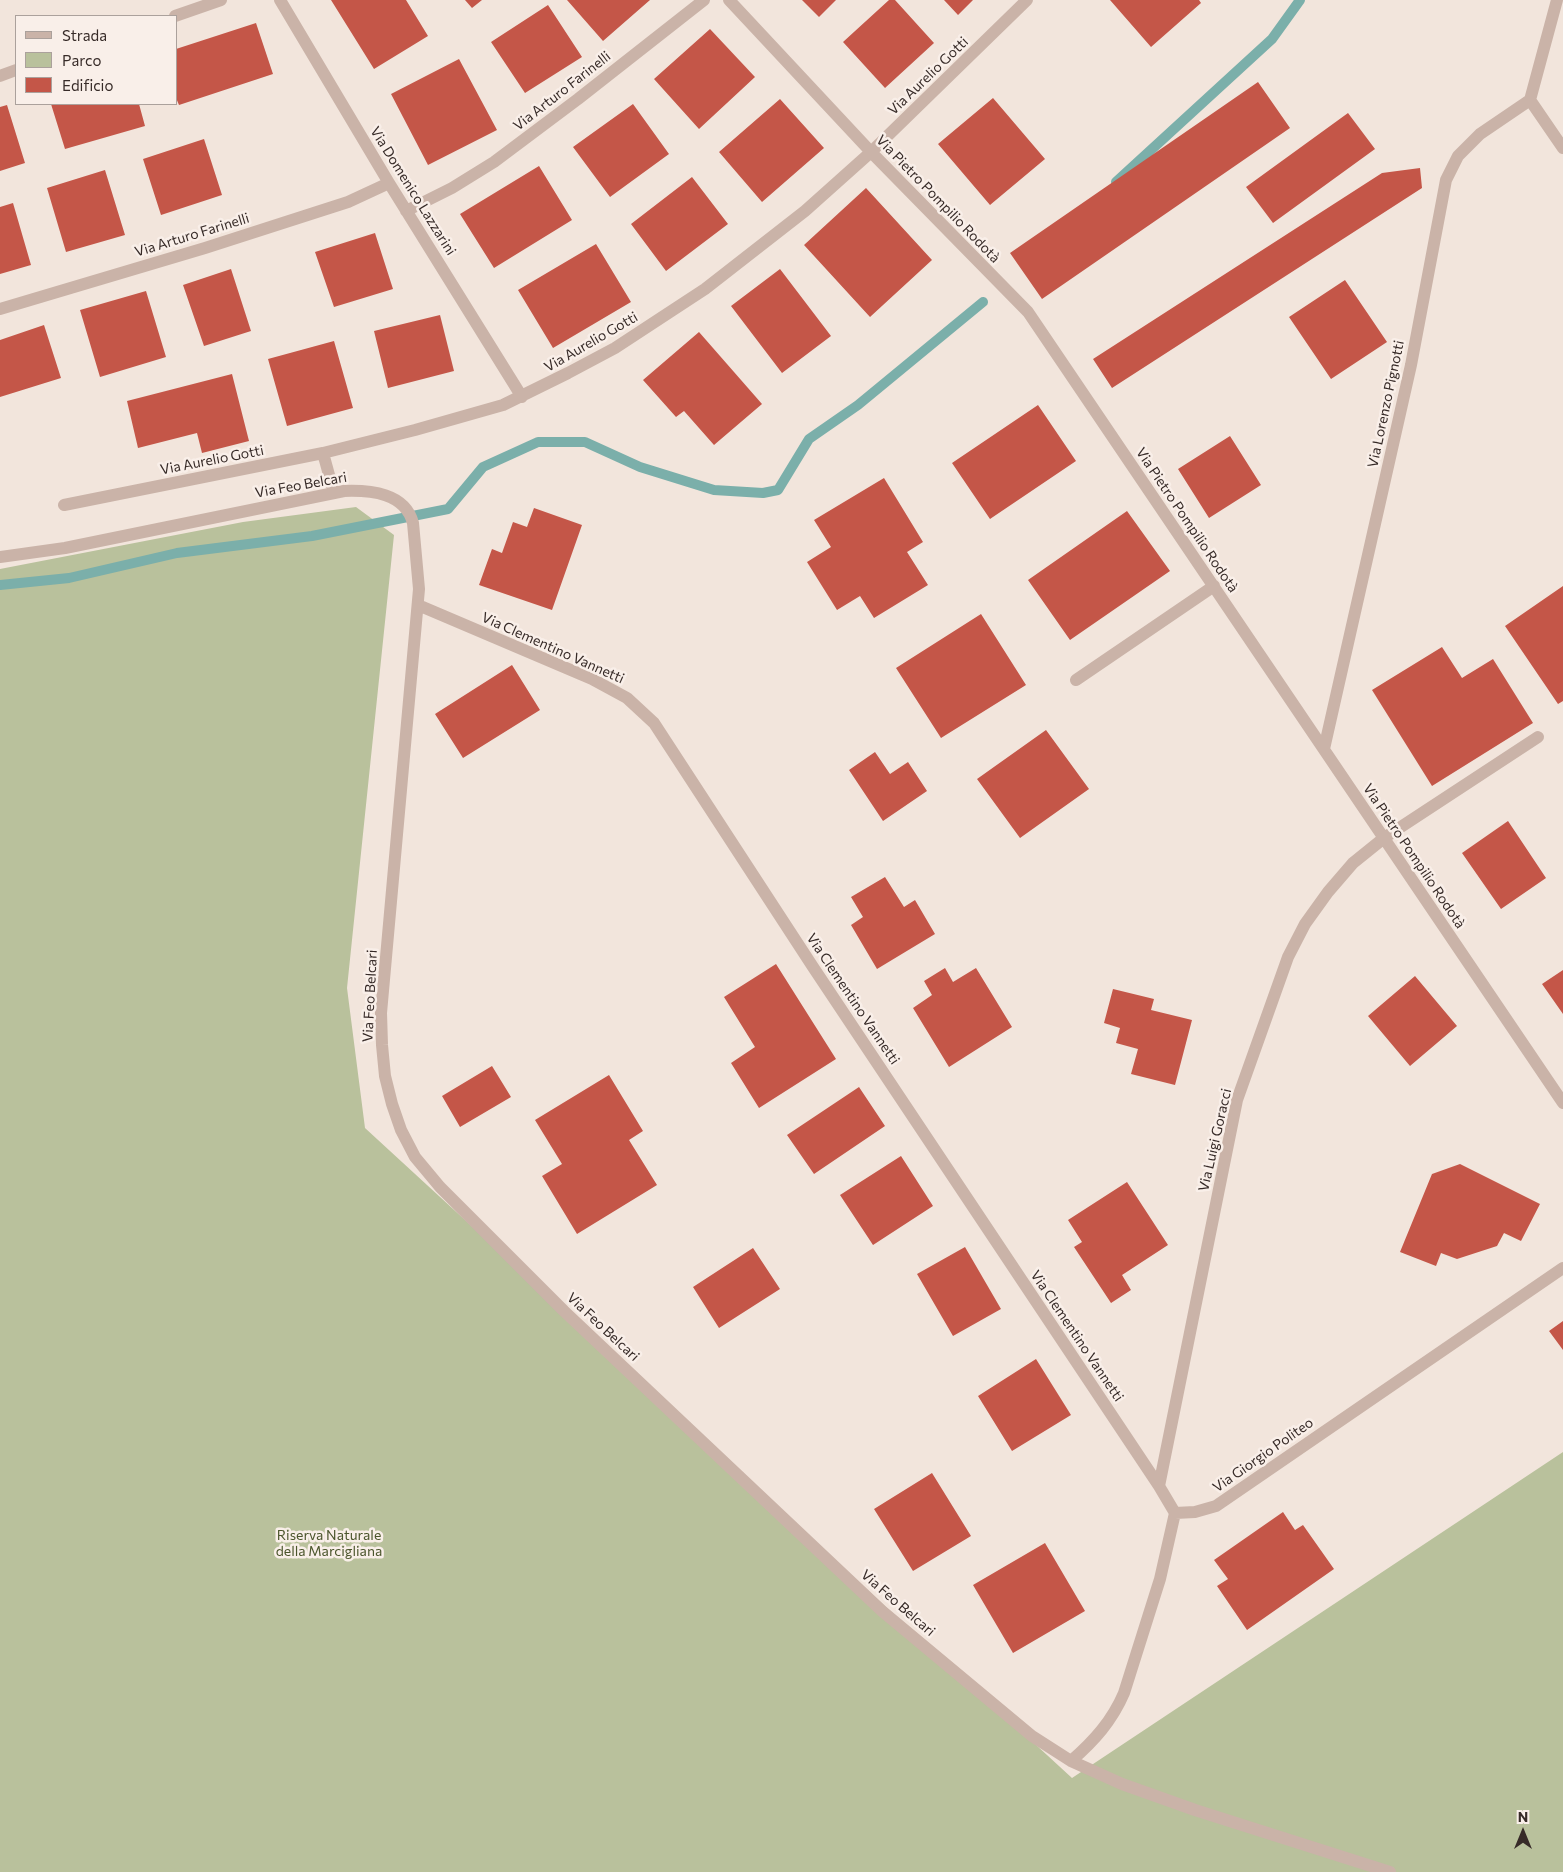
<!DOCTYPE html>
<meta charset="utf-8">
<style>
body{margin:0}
#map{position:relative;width:1563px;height:1872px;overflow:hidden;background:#f2e5dc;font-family:Commissioner,sans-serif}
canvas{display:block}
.legend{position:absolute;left:15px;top:15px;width:162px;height:90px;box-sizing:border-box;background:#f9efe9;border:1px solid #aba19c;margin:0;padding:6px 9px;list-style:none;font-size:15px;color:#372b28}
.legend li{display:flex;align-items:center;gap:10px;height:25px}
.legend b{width:25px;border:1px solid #aba19c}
.north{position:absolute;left:1498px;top:1807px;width:50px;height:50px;-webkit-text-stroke:4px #f9efe9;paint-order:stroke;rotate:0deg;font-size:14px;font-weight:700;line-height:20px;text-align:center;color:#372b28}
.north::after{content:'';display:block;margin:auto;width:18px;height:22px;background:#372b28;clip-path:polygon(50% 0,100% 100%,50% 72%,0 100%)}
</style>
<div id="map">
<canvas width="1563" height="1872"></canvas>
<ul class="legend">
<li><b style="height:6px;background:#cab3a8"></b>Strada</li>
<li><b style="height:14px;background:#b9c19c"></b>Parco</li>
<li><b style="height:14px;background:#c45648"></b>Edificio</li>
</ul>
<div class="north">N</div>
</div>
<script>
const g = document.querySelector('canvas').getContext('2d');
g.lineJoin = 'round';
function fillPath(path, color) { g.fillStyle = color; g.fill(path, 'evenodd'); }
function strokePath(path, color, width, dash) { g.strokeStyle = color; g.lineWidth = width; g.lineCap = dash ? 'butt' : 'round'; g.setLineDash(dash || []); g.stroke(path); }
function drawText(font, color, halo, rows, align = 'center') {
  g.font = font + ' Commissioner,sans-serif'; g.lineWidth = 5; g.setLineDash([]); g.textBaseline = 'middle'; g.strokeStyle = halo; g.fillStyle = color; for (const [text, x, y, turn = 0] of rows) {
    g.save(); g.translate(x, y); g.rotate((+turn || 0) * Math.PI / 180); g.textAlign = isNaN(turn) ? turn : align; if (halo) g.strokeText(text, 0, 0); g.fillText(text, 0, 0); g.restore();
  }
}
fillPath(new Path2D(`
 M356,507L394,535L347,988L365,1128L1072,1778L1563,1452V1872H0V569L243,522Z`), '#b9c19c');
strokePath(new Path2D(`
 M1116,182L1272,39L1300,0
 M0,585L69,578L177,553L312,536L448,509L483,467L538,442H585L640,467L714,490L763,493L778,490L809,439L858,405L983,302`), '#7bafaa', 10);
fillPath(new Path2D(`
 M331,0H406L428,36L374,69Z
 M465,0H482L472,8Z
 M567,0H650L603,41Z
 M802,0H836L819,17Z
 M889,0H895L934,43L885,88L843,42Z
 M944,0H973L958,15Z
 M1110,0H1199L1201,3L1151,47Z
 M548,5L582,57L525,93L491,42Z
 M256,23L273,74L179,105L176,98V49Z
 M710,29L755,77L699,129L654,79Z
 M459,59L497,130L428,165L391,94Z
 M1258,82L1290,128L1042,299L1010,253Z
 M993,98L1045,159L990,205L938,144Z
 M780,99L824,148L762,202L719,152Z
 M51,104H139L145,126L65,149Z
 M633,104L669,154L610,197L573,147Z
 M7,105L25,163L0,171V107Z
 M1348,113L1375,149L1273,223L1246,187Z
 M204,139L222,195L161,215L143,159Z
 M539,166L572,220L494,268L460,214Z
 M1420,168L1422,188L1112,388L1093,359L1382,173Z
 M105,170L125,235L66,252L47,188Z
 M692,177L728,224L666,271L631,224Z
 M866,188L932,260L870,317L804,245Z
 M13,203L31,265L0,274V207Z
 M375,233L393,289L334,307L315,252Z
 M596,244L631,302L553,348L518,290Z
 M231,269L251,331L204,346L183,285Z
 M780,269L831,336L782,373L731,306Z
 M1345,280L1387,342L1331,379L1289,317Z
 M146,291L166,357L100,377L80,310Z
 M440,315L454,371L388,388L374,331Z
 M44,325L61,378L0,397V340Z
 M699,332L762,404L714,445L684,411L676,417L643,380Z
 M334,341L353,408L287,426L268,359Z
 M232,374L249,441L202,453L197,433L138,448L127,401Z
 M1038,405L1076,461L990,519L952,463Z
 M1230,436L1261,485L1209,518L1178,469Z
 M884,478L923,542L907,552L928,585L874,618L860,596L837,610L807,562L831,547L814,520Z
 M534,508L582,525L552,610L479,585L492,549L502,553L513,522L527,527Z
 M1127,511L1170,571L1070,640L1028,580Z
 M1563,586V701L1558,704L1505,626Z
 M981,614L1026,685L941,738L896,668Z
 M1442,647L1462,678L1493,659L1533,723L1432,786L1372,690Z
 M512,665L540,710L463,758L435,714Z
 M1046,730L1089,789L1020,838L977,779Z
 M875,752L890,774L908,762L927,791L883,821L849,770Z
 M1508,821L1546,878L1501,909L1462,853Z
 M885,877L904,907L915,900L935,934L877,969L851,925L863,917L851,897Z
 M776,964L836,1059L759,1108L731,1063L755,1047L724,997Z
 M945,968L953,982L976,968L1012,1027L949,1067L913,1008L932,995L924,981Z
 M1563,970V1014L1542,984Z
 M1415,976L1457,1026L1410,1066L1368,1016Z
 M1113,989L1154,999L1151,1010L1192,1020L1175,1085L1131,1074L1138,1049L1116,1043L1120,1028L1104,1023Z
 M492,1066L511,1097L460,1127L442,1096Z
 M609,1075L643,1131L629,1140L657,1185L577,1234L542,1176L562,1164L535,1120Z
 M859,1087L885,1126L814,1174L787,1135Z
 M901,1156L933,1206L873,1245L840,1195Z
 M1460,1164L1540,1204L1521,1241L1504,1233L1497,1246L1457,1259L1441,1253L1436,1266L1400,1252L1432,1174Z
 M1127,1182L1168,1245L1122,1275L1131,1290L1111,1303L1074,1247L1082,1242L1068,1220Z
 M965,1247L1001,1309L953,1336L917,1274Z
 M753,1248L780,1289L719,1328L693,1287Z
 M1563,1321V1350L1549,1331Z
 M1036,1359L1071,1415L1012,1451L978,1396Z
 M932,1473L971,1536L913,1571L874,1509Z
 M1283,1512L1295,1530L1303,1525L1334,1569L1247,1630L1217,1586L1228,1579L1214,1560Z
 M1045,1543L1085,1611L1013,1653L973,1585Z`), '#c45648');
strokePath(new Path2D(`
 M1384,838L1538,737`), '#cab3a8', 12);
strokePath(new Path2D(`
 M280,0L389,183L522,397
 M729,0L871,152L1028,312L1563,1103
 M175,16L221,0
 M0,76L16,70
 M1530,100L1563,148
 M406,211L452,188L494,162L578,99L704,0
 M0,309L205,248L348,202L389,183
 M323,453L334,493
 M64,505L323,453L415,430L503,405L568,373L615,348L705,289L805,211L871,152L1027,0
 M0,557L65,548L344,491C371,490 405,493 413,523L419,589L381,1013L382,1045L385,1076L392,1104L401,1130L415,1157L440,1187L564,1311L882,1611L1032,1736L1071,1761L1122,1784L1195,1810L1390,1872
 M418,605L592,679L627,698L654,723L813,967L1159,1486L1175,1513
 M1076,680L1214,586
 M1324,749L1411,365L1446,180L1458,156L1480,134L1530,100L1557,0
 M1159,1486L1237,1100L1288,957L1305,924L1328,892L1353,863L1384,838
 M1175,1513L1195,1512L1216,1506L1563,1268
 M1071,1761C1094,1741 1112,1721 1124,1693L1160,1579L1175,1513`), '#cab3a8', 12);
drawText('14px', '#372b28', '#f9efe9', [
 ["Via Aurelio Gotti",928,76,-44],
 ["Via Arturo Farinelli",562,91,-38],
 ["Via Domenico Lazzarini",413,191,58],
 ["Via Pietro Pompilio Rodotà",938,199,46],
 ["Via Arturo Farinelli",192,235,-17],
 ["Via Aurelio Gotti",591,342,-30],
 ["Via Lorenzo Pignotti",1386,404,-78],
 ["Via Aurelio Gotti",212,460,-11],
 ["Via Feo Belcari",301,485,-10],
 ["Via Pietro Pompilio Rodotà",1187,520,56],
 ["Via Clementino Vannetti",553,648,24],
 ["Via Pietro Pompilio Rodotà",1414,856,56],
 ["Via Feo Belcari",370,996,-87],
 ["Via Clementino Vannetti",853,999,56],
 ["Via Luigi Goracci",1215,1140,-77],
 ["Via Feo Belcari",603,1327,43],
 ["Via Clementino Vannetti",1077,1336,56],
 ["Via Giorgio Politeo",1263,1455,-35],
 ["Via Feo Belcari",898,1603,41]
]);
drawText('14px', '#4b552c', '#f9efe9', [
 ["Riserva Naturale",329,1535],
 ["della Marcigliana",329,1551]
]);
</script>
